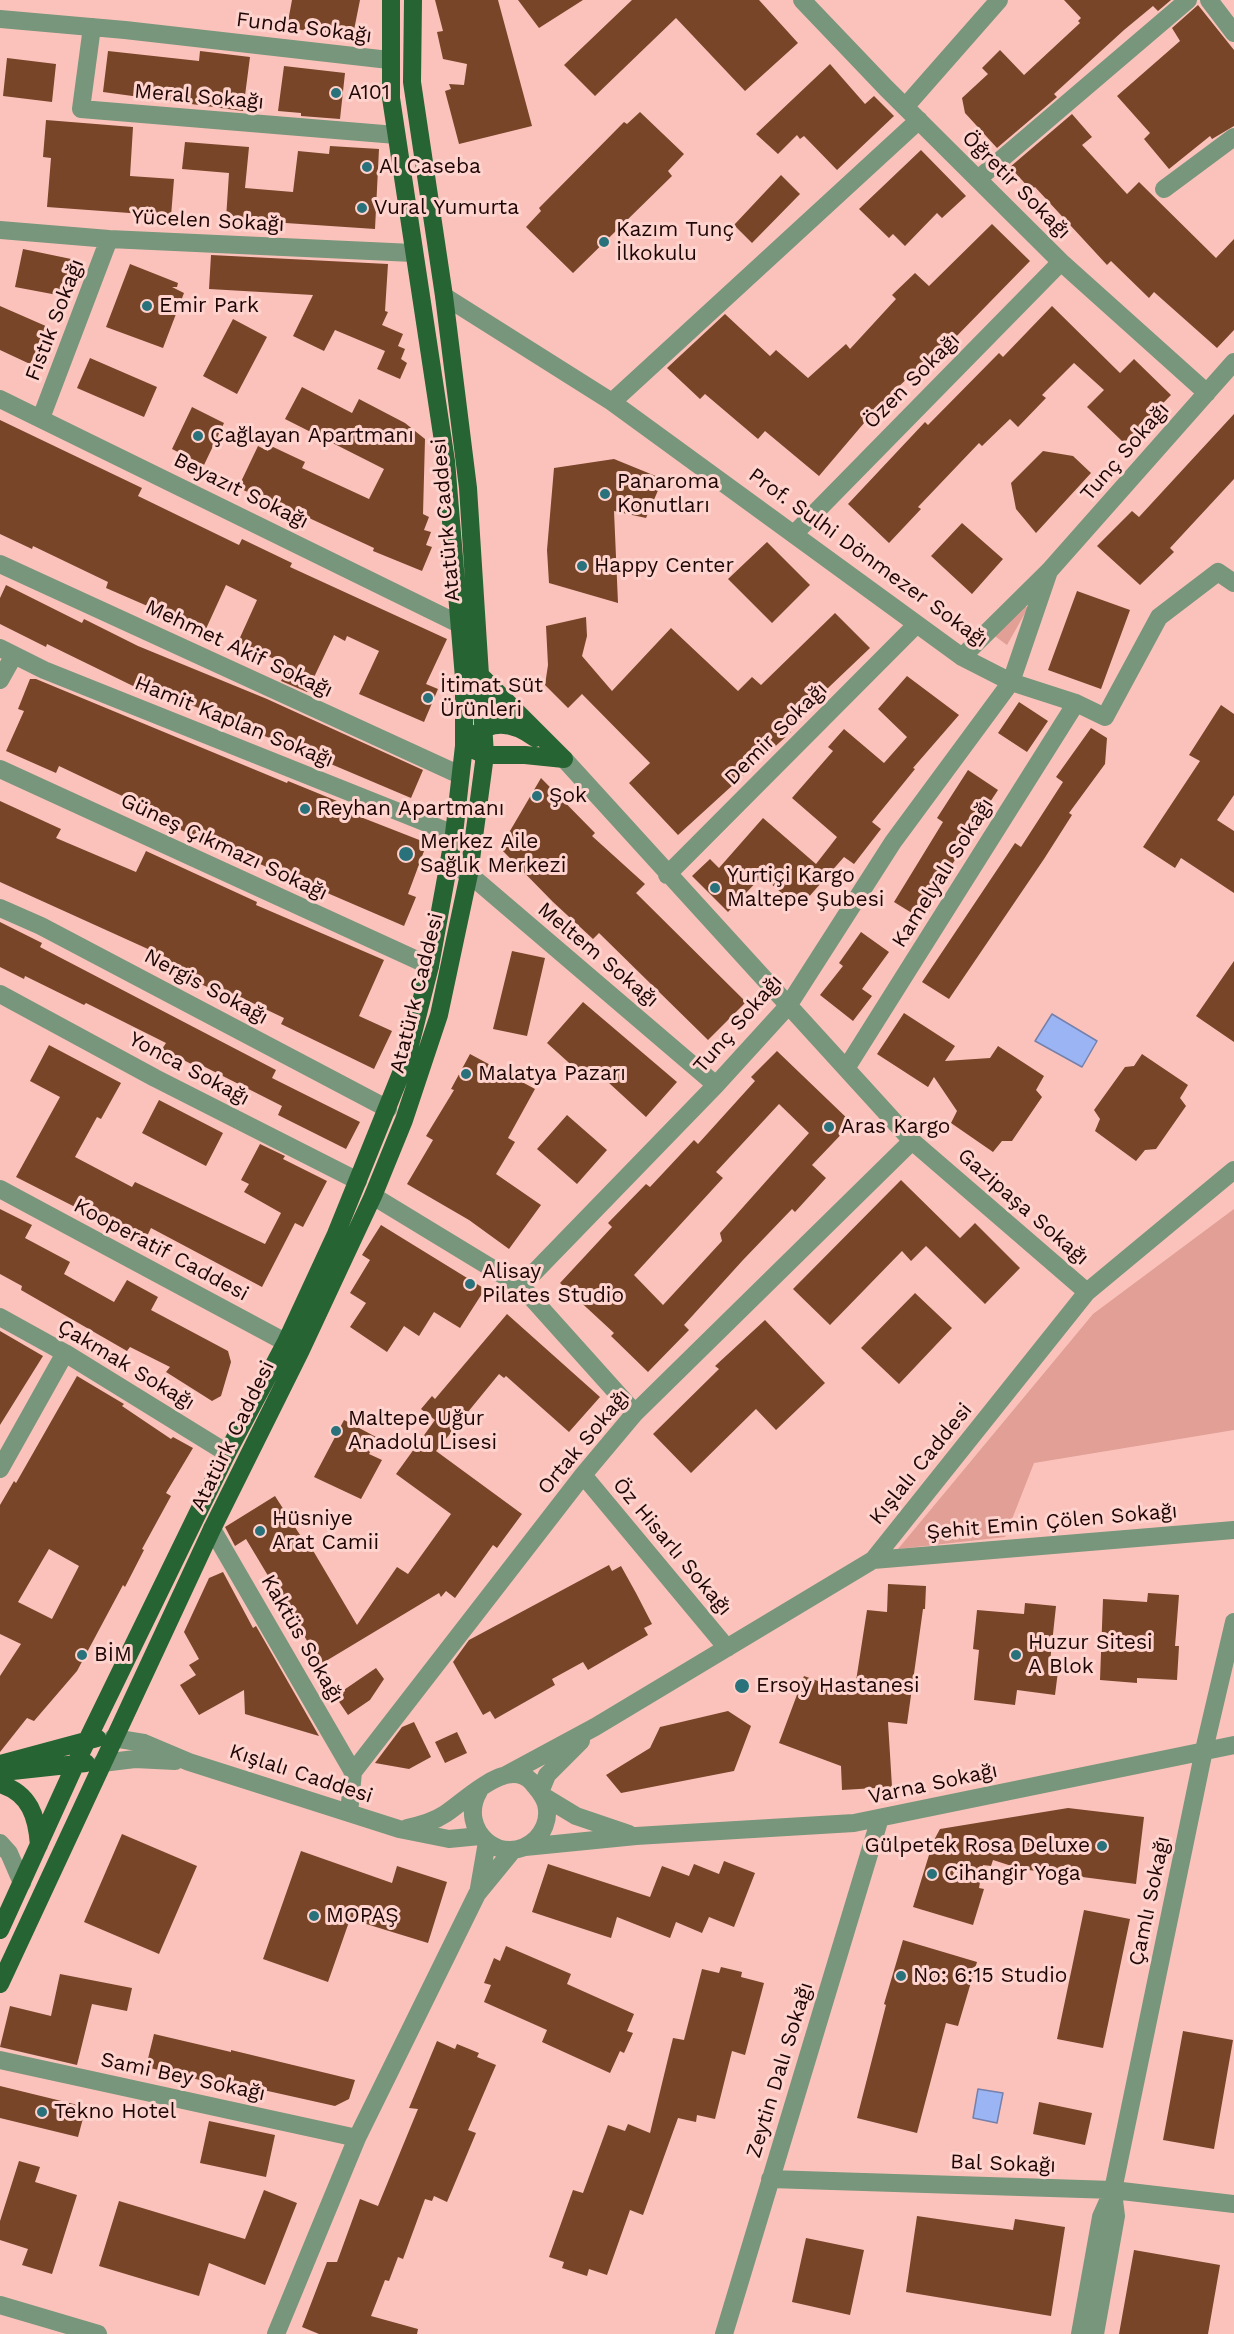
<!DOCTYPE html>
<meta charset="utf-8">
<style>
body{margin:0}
canvas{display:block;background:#fac2ba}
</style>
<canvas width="1234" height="2334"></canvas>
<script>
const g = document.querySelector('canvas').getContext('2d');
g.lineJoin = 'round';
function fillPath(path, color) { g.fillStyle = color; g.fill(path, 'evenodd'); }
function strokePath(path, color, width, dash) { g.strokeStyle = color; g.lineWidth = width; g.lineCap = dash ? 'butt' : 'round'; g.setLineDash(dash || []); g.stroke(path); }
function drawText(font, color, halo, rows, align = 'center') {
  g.font = font + ' "Work Sans",sans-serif'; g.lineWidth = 6; g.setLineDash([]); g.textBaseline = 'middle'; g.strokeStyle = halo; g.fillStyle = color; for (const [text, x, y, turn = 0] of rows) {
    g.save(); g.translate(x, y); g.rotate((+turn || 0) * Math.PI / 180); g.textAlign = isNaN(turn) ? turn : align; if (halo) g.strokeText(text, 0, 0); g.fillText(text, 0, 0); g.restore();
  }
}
fillPath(new Path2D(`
 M1024,605L1028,608L1007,645L992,634Z
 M1234,1209V1430L1034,1463L1005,1537L898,1549L1093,1314Z`), '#e19f96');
const water = new Path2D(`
 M1052,1014L1097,1041L1082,1067L1035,1041Z
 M978,2089L1003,2093L997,2123L973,2118Z`);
fillPath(water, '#9bb4f3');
strokePath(water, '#7580ac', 1.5);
fillPath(new Path2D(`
 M292,0H360L352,40L287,27Z
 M435,0H498L532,126L459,144L445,91L451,89L449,84L464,85L467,64L443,59L437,32L443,31Z
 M518,0H583L539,28Z
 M632,0H759L798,43L745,91L676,18L595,96L564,65Z
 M1064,0H1171L1158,11L1153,6L1124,30L1054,94L1057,97L997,148L965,113L962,98L988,74L982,68L1000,50L1024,75L1080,23L1078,21L1081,18Z
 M1198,5L1234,50V126L1212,139L1210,136L1169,169L1144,139L1150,133L1117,96L1180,41L1172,28Z
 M108,51L199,61L200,51L250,57L243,111L103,92Z
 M7,58L56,64L52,102L3,96Z
 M830,64L865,104L874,96L894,116L837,170L804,136L800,139L797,135L778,154L756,134Z
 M284,66L345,73L340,119L301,116V113L278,111Z
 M640,112L684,154L668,171L672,176L573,273L526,227L541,211L539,208L624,122L627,124Z
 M1072,114L1092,137L1082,145L1127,194L1139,182L1216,258L1234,239V330L1217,348L1154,292L1149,298L1111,261L1107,265L1035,187L1031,190L1010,167Z
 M46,120L133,127L130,176L174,179L171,216L47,207L51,158L43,157Z
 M185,142L249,147L245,188L293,192L298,151L329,154L330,146L379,149L375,229L226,219L229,173L182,169Z
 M921,150L966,196L942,218L937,213L905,246L893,234L889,238L859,209Z
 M781,175L800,194L752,243L734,225Z
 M992,224L1030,261L947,346L944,343L891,394L894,397L873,418L870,416L819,476L765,431L758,439L705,394L700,399L667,368L725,314L770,356L776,350L808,378L846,344L850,349L896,299L892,295L915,273L929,286Z
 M23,249L76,260L68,297L15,287Z
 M211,255L388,264L385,311L388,312L382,325L403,334L398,346L405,349L401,359L407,363L400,379L377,369L385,351L335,330L324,351L293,336L313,295L209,289Z
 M130,264L178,283L177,287H172L184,293L163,348L106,327Z
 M0,306L48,327L30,364L0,350Z
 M1052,306L1120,373L1134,359L1171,395L1124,443L1087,407L1104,390L1074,363L1042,395L1046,398L1018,427L1010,419L982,446L979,443L918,507L921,509L889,543L848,504L925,422L928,425L999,353L1003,357Z
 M233,319L267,337L237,394L203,376Z
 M90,358L157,387L144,417L77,388Z
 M302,387L352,413L359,399L405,423L425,439L423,514L429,517L424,530L431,532L426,545L432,547L422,571L373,551L374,548L283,506L238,488L258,446L268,451L271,446L305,462L302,468L369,499L384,469L285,419Z
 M192,407L224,423L204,465L172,449Z
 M1234,414V479L1170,548L1174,552L1140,585L1097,546L1132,511L1139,517Z
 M0,420L142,488L138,496L239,545L242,539L292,563L290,567L447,639L426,684L438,689L424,722L359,694L379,651L347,636L345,641L334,635L307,692L281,681L289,666L238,642L257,600L226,585L205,631L106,588L108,582L33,546L32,549L0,534Z
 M1043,451L1073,456L1091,473L1036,533L1016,509L1011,483Z
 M614,459L663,479L646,518L614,511L618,603L549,583L547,550L554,468Z
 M962,523L1003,559L972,594L931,556Z
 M767,542L810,585L772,623L728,579Z
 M6,585L82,623L84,619L138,646L267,699L423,770L411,798L175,698L172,705L47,644L46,647L0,624V598Z
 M1077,591L1130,610L1101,689L1048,670Z
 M835,613L870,648L786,728L791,732L678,835L629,783L650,763L582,694L568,708L545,685L548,665L546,626L586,617L587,636L582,656L612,691L671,628L738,691L752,677L761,685Z
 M907,676L959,715L913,768L915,769L872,822L881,829L854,864L844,857L799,908L762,876L728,912L692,876L710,859L719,868L763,818L816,864L837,837L792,798L833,751L828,747L844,729L884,763L907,737L878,709Z
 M30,679H36L287,783L288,781L337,801L335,807L427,843L408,894L416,897L404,926L132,809L135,802L59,766L56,773L6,751L24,711L18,709Z
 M1019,702L1048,721L1027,752L998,733Z
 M1221,705L1234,714V795L1217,820L1234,831V893L1181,858L1175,868L1143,847L1200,761L1189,755Z
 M1091,728L1107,738L1105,764L1069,813L1072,815L1044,859L949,999L922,982L1015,843L1021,847L1063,782L1056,777Z
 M968,770L998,790L957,852L959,853L920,918L894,902L943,822L937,818Z
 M541,778L595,833L592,836L645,884L636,893L746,1002L708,1040L599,933L593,939L553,902L500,848Z
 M0,801L61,829L56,838L136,872L146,851L257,902L256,905L384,960L359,1016L392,1031L374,1069L281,1024L284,1018L221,988L219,992L166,969L170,959L0,882Z
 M0,922L42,943L40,947L276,1070L272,1078L360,1122L346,1149L278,1115L282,1106L203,1066L201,1069L162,1049L166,1043L86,1003L84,1005L25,976L24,979L0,967Z
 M861,932L889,952L862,989L872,996L853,1021L820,995L843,966L839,963Z
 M512,951L545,958L527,1036L493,1029Z
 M1234,961V1042L1196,1016Z
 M583,1002L677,1082L646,1117L596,1071L588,1080L547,1043Z
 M904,1013L955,1046L945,1061L990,1058L998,1046L1044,1076L1036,1090L1042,1097L1012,1141H1002L993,1152L951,1123L957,1111L934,1077L928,1087L877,1054Z
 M49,1045L121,1083L101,1119L97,1117L75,1157L132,1187L135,1182L265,1244L281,1213L244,1192L249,1184L241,1180L260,1144L285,1156L283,1159L327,1181L303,1227L295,1223L262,1287L151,1228L144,1242L16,1177L60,1097L30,1081Z
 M777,1051L852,1123L812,1165L826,1178L795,1212L792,1209L743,1260L684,1325L689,1330L648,1372L611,1336L614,1333L560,1283L612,1227L608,1223L646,1184L650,1187L694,1140L698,1144L755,1081L751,1077ZM779,1104L809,1133L720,1233L722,1241L663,1305L634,1275L723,1178L716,1172Z
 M470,1054L535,1089L508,1138L515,1142L496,1174L541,1205L509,1249L469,1220L407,1184L433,1140L426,1136L454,1090L451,1089Z
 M1142,1054L1188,1085L1180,1098L1186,1106L1156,1149L1145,1150L1136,1161L1095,1131L1100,1119L1094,1110L1125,1067L1134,1066Z
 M159,1100L223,1133L206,1166L142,1133Z
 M567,1115L607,1150L577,1184L537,1149Z
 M901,1180L960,1238L975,1223L1020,1268L985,1304L926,1246L911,1261L902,1251L830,1325L793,1289Z
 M0,1209L32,1225L25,1238L70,1262L64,1274L114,1302L127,1280L158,1297L151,1310L228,1351L231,1362L221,1396L212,1401L166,1372L170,1367L130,1347L127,1351L21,1290L22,1286L0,1274Z
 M381,1225L485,1289L460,1328L434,1312L419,1336L404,1326L387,1352L350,1327L366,1303L350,1293L370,1260L362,1255Z
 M915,1293L952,1328L899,1384L861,1348Z
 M507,1314L600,1397L569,1432L506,1376L504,1378L499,1374L436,1451L522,1514L497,1548L493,1545L455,1598L446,1591L441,1597L439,1593L321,1664L246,1539L235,1546L225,1527L275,1496L302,1538L305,1537L357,1625L397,1567L408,1574L451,1514L396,1474L435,1420L421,1409L432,1396L435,1399Z
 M765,1320L825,1383L776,1430L756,1409L691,1473L653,1434L719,1369L715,1366Z
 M0,1331L43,1356L0,1425Z
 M77,1376L124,1404L122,1406L171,1439L173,1437L193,1448L166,1493L171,1496L142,1549L144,1550L125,1587L123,1585L77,1671L34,1721L27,1718L0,1752V1676L21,1644L0,1634V1505L14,1481L16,1483ZM49,1549L79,1566L52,1619L18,1602Z
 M344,1420L378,1438L369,1454L382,1460L361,1499L314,1477Z
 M609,1565L612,1571L621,1566L636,1593L652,1624L644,1628L648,1635L588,1670L583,1662L552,1679L555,1685L495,1719L490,1711L483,1715L453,1662L469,1640Z
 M223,1572L253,1628L256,1626L319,1736L245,1714L244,1690L199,1715L180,1685L196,1675L189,1665L199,1659L184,1632L209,1578Z
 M888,1584L926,1586L925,1609H923L907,1724L888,1722L892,1787L842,1790L841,1766L779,1743L804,1676L854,1694L867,1610L887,1612Z
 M1148,1593L1179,1595L1175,1646H1179L1177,1680L1137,1678V1683L1100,1680L1103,1599L1147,1602Z
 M1025,1603L1056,1606L1050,1662L1059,1663L1055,1695L1017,1690L1015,1705L974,1700L979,1650L973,1649L977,1610L1024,1614Z
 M376,1668L384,1679L370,1700L348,1715L335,1696Z
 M728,1711L751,1726L734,1771L621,1793L606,1775L650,1748L660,1727Z
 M414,1722L431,1757L409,1769L375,1763L402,1727Z
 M457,1732L467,1753L445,1763L435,1742Z
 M1068,1808L1144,1817L1136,1884L1021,1869L993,1860L991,1866L983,1865L979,1888L984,1889L973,1925L913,1907L933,1842L940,1829Z
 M122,1834L197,1866L159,1954L84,1922Z
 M301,1851L392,1883L397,1866L447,1882L428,1943L350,1919L328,1982L263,1959Z
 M724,1861L755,1873L734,1927L709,1917L702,1933L676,1922L670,1938L617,1917L611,1938L532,1912L548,1864L650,1897L662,1866L689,1876L694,1864L719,1874Z
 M1084,1910L1130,1919L1103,2048L1057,2039Z
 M903,1940L977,1962L958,2026L946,2023L917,2133L857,2118L886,2005L884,2004Z
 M506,1946L571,1974L567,1984L634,2014L627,2031L633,2033L624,2053L620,2051L610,2073L542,2042L547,2030L484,2002L491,1985L484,1983L494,1958L500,1961Z
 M721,1967L742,1972L741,1977L764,1983L745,2055L732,2051L715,2119L697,2115L696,2122L678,2118L643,2215L630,2210L607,2275L589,2269L587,2276L562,2268L564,2262L549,2257L573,2190L583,2193L608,2125L625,2131L628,2124L650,2133L673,2038L684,2040L702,1969L719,1973Z
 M60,1974L132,1988L127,2011L92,2004L77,2065L0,2047L10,2006L51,2016Z
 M1183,2031L1233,2040L1214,2149L1163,2140Z
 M154,2034L231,2052V2050L355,2080L349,2099L335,2106L205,2077L204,2081L146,2067Z
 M437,2041L455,2049L457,2044L479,2053L477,2057L496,2065L468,2130L476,2133L447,2202L434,2196L432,2201L425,2199L403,2259L398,2257L389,2281L385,2280L371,2316L418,2329L417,2334H319L302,2327L327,2262H337L360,2199L378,2206L418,2109L409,2108Z
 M0,2086L86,2107L78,2137L0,2118Z
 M1039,2102L1092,2113L1085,2145L1033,2134Z
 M209,2121L275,2135L266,2177L200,2163Z
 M19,2161L40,2167L35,2182L77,2195L52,2274L22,2265L28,2249L0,2240V2221Z
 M264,2190L297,2203L265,2285L209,2263L199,2296L99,2266L119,2201L245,2239Z
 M917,2216L1013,2230L1015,2219L1065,2227L1051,2316L906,2292Z
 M806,2238L864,2250L850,2315L792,2302Z
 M1134,2250L1220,2265L1208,2334H1119Z`), '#784529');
strokePath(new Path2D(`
 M802,0L886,88L1061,262L1207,393
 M1209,0L1234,33
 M0,19L125,30L389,60
 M92,27L81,109L396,135
 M905,107L999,0
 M978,179L1188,0
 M1164,189L1234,137
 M0,230L109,239L413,253
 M444,296L612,402L962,657L1011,682L1076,703L1105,717L1159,617L1218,572L1234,583
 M0,399L461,625
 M612,402L919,120
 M41,418L109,239
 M795,533L1061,262
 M0,564L460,775
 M0,648L44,670L454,834
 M962,657L1049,571L1234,362
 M0,680L14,655
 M564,759L912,1141L1087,1292
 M0,769L430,966
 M449,863L469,874L716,1085
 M667,875L916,625
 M0,908L41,926L388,1109
 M0,994L155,1078L358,1181
 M847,1067L1076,703
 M0,1189L300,1350
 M373,1196L521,1286L635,1413
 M521,1286L716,1085L788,1006L893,842L1011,682L1049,571
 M0,1317L65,1353L227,1453
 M0,1469L65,1353
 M583,1475L727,1648
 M212,1529L353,1772
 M873,1560L1234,1530
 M113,1738L144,1743L189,1762L399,1829L449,1839L480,1836
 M102,1763L135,1759L175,1761
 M506,1775L595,1727L873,1560L1087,1292L1234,1170
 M540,1792L547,1775L581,1741
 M543,1796L576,1816L629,1834
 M349,1813L353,1772L583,1475L635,1413L912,1141
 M407,1828C421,1825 433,1822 445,1814C467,1800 511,1752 535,1786C541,1793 547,1801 547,1810C548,1821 543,1832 536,1839C503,1870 456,1830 479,1791
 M0,1843L9,1853L22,1883
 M525,1847L636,1836L854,1823L1234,1745
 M479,1888L487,1842
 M0,2060L357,2138
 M770,2179L1113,2190L1234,2204
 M0,2305L98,2334
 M276,2334L357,2138L477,1894L513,1850
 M724,2334L880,1818
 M1080,2334L1101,2217L1113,2190L1204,1750L1234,1622
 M1095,2334L1116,2216L1113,2192`), '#78967b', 18);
strokePath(new Path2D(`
 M480,675L564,759
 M474,736C493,718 516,724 535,738
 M474,750L485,755H525L564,759
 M0,1764L97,1738
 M3,1772L86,1763
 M0,1784C30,1793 37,1817 39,1845
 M0,1930L76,1763L227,1453L286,1342L336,1234L406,1061L430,966L454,834L464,746V678L446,461L391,98V0
 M0,1984L212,1529L301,1350L373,1196L404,1120L439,1015L469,874L485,755L480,675L468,488L444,296L412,82L413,0`), '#266433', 18);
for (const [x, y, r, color] of [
 [336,93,6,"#29727c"],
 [367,167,6,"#29727c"],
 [362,208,6,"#29727c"],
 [604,242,6,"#29727c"],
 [147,306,6,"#29727c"],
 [198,436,6,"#29727c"],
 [605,494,6,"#29727c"],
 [582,566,6,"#29727c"],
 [428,698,6,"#29727c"],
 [537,796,6,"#29727c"],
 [305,809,6,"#29727c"],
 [406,854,8,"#29727c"],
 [715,888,6,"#29727c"],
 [466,1074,6,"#29727c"],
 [829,1127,6,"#29727c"],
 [470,1284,6,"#29727c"],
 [336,1431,6,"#29727c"],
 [260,1531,6,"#29727c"],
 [82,1655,6,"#29727c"],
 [1016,1655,6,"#29727c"],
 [742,1686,8,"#29727c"],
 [1102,1846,6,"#29727c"],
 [932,1874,6,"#29727c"],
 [314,1916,6,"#29727c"],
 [901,1976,6,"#29727c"],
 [42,2112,6,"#29727c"]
]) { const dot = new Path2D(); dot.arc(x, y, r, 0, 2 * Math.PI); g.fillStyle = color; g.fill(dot); strokePath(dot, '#fed3cd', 2); }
drawText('21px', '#1d0605', '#fed3cd', [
 ["Funda Sokağı",304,28,7],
 ["Meral Sokağı",199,97,5],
 ["Öğretir Sokağı",1016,185,45],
 ["Yücelen Sokağı",208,221,3],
 ["Fıstık Sokağı",55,320,-69],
 ["Özen Sokağı",912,381,-45],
 ["Tunç Sokağı",1125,452,-49],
 ["Beyazıt Sokağı",241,491,26],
 ["Atatürk Caddesi",446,520,-95],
 ["Prof. Sulhi Dönmezer Sokağı",868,558,36],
 ["Mehmet Akif Sokağı",239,649,25],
 ["Hamit Kaplan Sokağı",234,722,22],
 ["Demir Sokağı",776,734,-45],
 ["Güneş Çıkmazı Sokağı",224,847,25],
 ["Kamelyalı Sokağı",943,873,-58],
 ["Meltem Sokağı",598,955,40],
 ["Nergis Sokağı",206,987,28],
 ["Atatürk Caddesi",417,993,-76],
 ["Tunç Sokağı",738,1024,-49],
 ["Yonca Sokağı",189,1069,28],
 ["Gazipaşa Sokağı",1023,1207,41],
 ["Kooperatif Caddesi",161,1250,28],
 ["Çakmak Sokağı",126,1365,31],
 ["Atatürk Caddesi",233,1436,-64],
 ["Ortak Sokağı",584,1442,-50],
 ["Kışlalı Caddesi",921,1464,-51],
 ["Şehit Emin Çölen Sokağı",1052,1522,-5],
 ["Öz Hisarlı Sokağı",672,1547,50],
 ["Kaktüs Sokağı",302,1639,60],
 ["Kışlalı Caddesi",301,1774,18],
 ["Varna Sokağı",933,1784,-12],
 ["Çamlı Sokağı",1150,1901,-78],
 ["Zeytin Dalı Sokağı",780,2070,-73],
 ["Sami Bey Sokağı",183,2077,12],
 ["Bal Sokağı",1003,2164,2]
]);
drawText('21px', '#1d0605', '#fed3cd', [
 ["A101",348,93],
 ["Al Caseba",379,167],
 ["Vural Yumurta",374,208],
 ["Kazım Tunç",616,230],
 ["İlkokulu",616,254],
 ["Emir Park",159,306],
 ["Çağlayan Apartmanı",210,436],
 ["Panaroma",617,482],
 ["Konutları",617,506],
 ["Happy Center",594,566],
 ["İtimat Süt",440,686],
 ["Ürünleri",440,710],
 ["Şok",549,796],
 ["Reyhan Apartmanı",317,809],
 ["Merkez Aile",420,842],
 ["Sağlık Merkezi",420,866],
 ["Yurtiçi Kargo",727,876],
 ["Maltepe Şubesi",727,900],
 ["Malatya Pazarı",478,1074],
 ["Aras Kargo",841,1127],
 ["Alisay",482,1272],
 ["Pilates Studio",482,1296],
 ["Maltepe Uğur",348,1419],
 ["Anadolu Lisesi",348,1443],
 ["Hüsniye",272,1519],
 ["Arat Camii",272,1543],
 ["Huzur Sitesi",1028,1643],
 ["A Blok",1028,1667],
 ["BİM",94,1655],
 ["Ersoy Hastanesi",756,1686],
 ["Gülpetek Rosa Deluxe",1090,1846,"right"],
 ["Cihangir Yoga",944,1874],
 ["MOPAŞ",326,1916],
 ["No: 6:15 Studio",913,1976],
 ["Tekno Hotel",54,2112]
], 'left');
</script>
